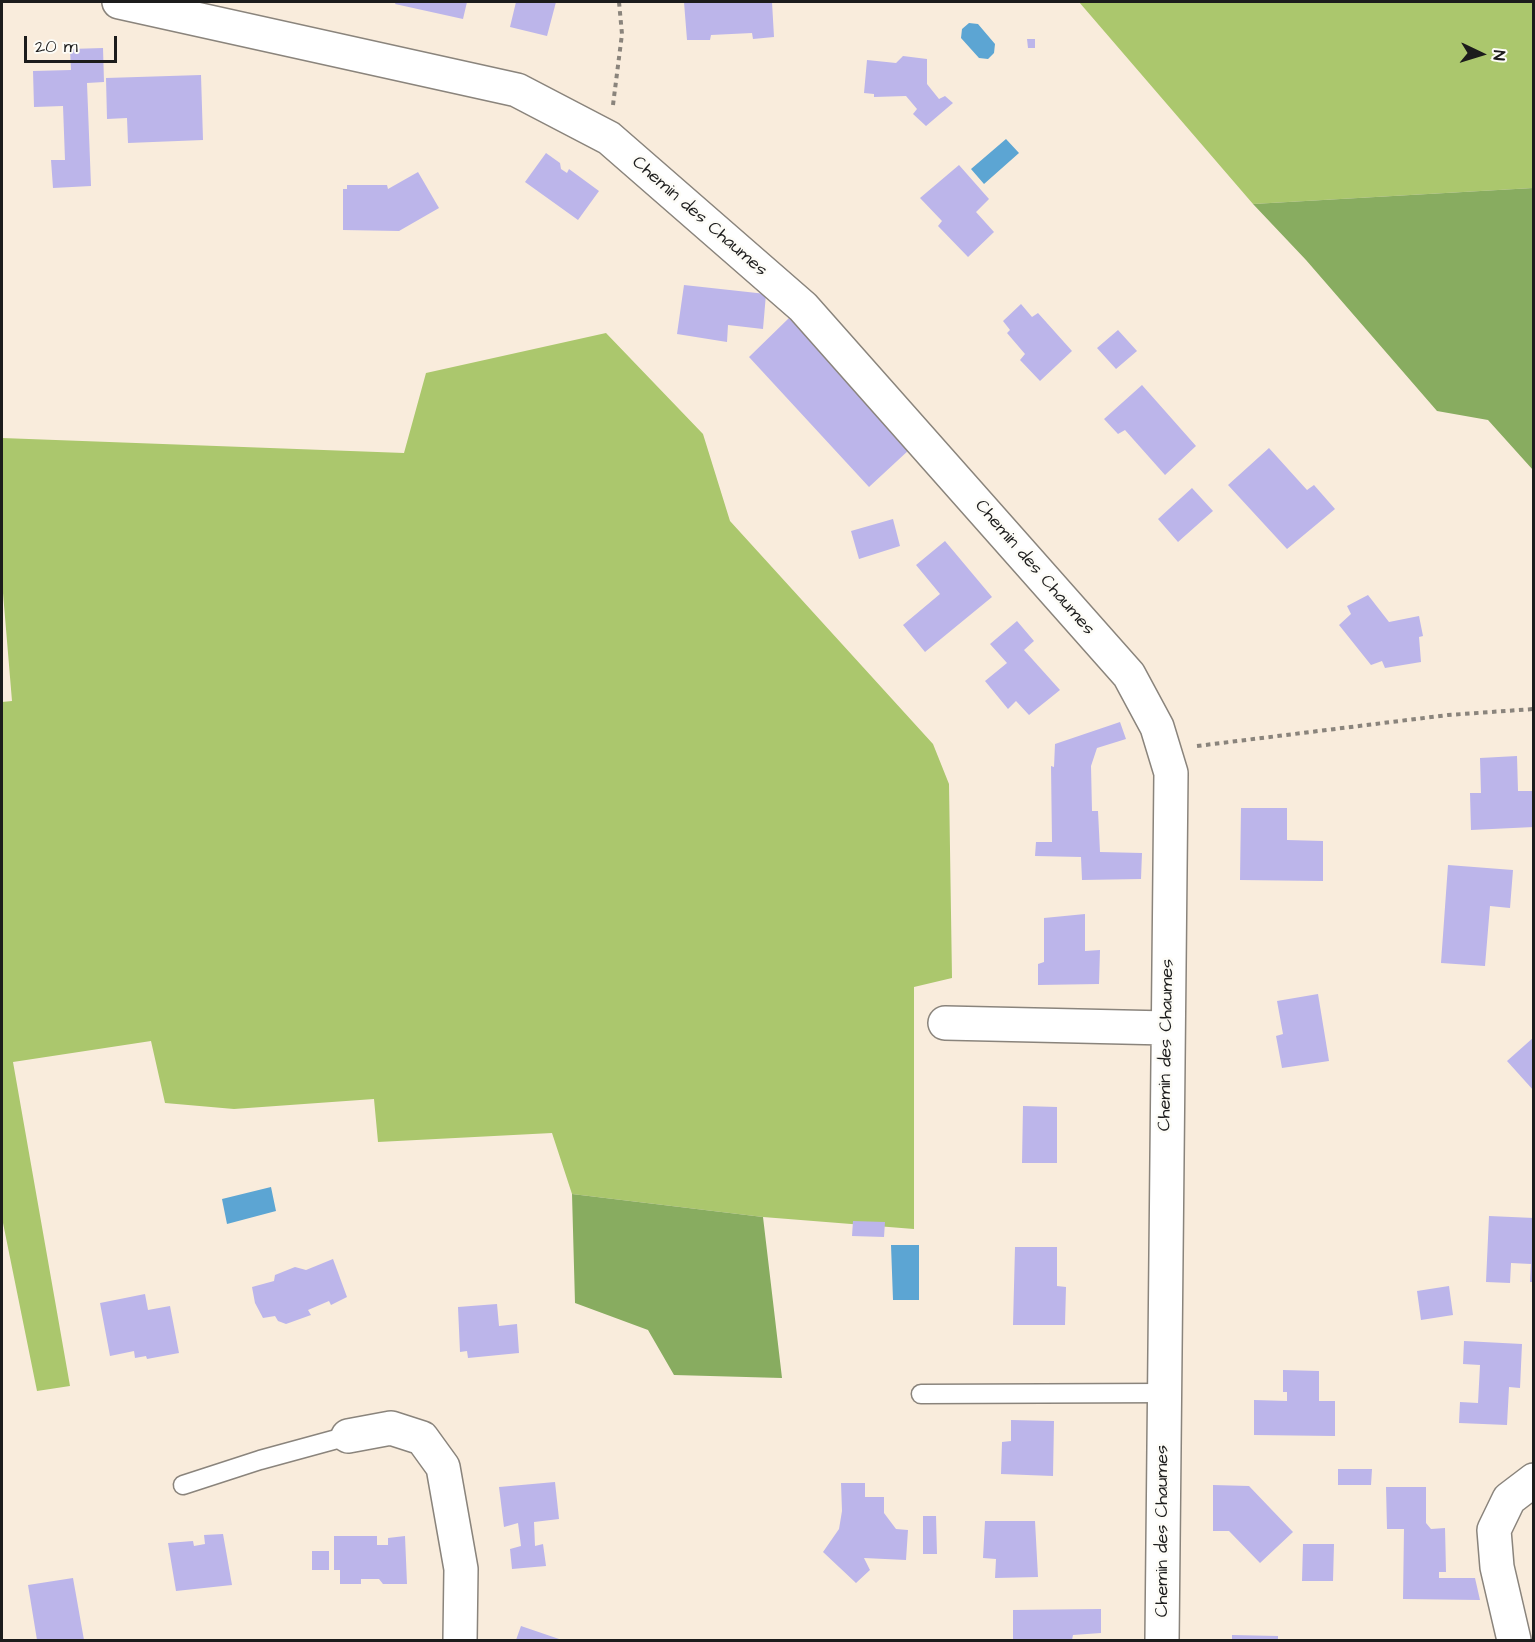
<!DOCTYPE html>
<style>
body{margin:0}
#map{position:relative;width:1535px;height:1642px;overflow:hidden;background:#f9ecdc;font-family:"Architects Daughter",sans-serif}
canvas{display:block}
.frame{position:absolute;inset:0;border:3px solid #1c1c1c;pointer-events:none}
.north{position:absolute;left:1451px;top:24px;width:60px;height:60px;-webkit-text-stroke:4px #fdfcf7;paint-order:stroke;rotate:94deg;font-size:16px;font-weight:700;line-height:24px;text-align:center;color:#1c1c1c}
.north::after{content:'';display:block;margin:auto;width:21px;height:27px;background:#1c1c1c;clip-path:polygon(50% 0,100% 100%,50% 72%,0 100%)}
.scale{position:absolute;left:24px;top:36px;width:93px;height:27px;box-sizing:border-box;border:3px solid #1c1c1c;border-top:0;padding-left:8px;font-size:18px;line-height:21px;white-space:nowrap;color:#1c1c1c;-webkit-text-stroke:4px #fdfcf7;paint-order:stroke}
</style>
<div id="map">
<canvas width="1535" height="1642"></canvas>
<div class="frame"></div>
<div class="north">N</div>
<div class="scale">20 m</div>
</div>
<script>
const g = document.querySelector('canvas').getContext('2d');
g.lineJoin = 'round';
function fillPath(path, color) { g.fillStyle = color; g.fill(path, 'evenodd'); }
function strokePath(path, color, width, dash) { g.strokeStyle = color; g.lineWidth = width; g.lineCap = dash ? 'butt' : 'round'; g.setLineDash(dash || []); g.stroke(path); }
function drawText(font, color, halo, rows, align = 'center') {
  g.font = font + ' "Architects Daughter",sans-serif'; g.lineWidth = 5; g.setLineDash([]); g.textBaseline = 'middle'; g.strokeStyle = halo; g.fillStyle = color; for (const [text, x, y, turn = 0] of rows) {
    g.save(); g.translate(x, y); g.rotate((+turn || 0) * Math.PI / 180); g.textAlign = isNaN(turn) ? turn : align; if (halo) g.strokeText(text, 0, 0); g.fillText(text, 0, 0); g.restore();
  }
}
fillPath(new Path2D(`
 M1079,2H1533V188L1253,204Z
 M606,333L703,434L730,521L933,744L949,784L952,978L914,987V1229L763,1217L572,1194L552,1133L378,1142L374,1099L234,1109L165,1103L151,1041L13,1062L70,1386L37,1391L2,1218V702L12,701L2,581V438L404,453L426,373Z`), '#abc76d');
fillPath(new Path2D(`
 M1533,188H1534L1533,470L1488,420L1437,411L1306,260L1253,204Z
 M572,1194L763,1217L782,1378L674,1375L648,1330L575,1303Z`), '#88ac60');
fillPath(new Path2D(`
 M969,23L978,24L995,44L994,53L988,59L979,58L961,38L962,29Z
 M1006,139L1019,153L984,184L971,169Z
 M271,1187L276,1211L227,1224L222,1199Z
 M891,1245H919V1300H893Z`), '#5ca5d3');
fillPath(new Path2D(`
 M396,2H467L463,19L395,4Z
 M516,2H556L547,36L510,27Z
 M684,2H772L774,37L753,39L752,33L711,35L710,40H687Z
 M1027,39H1035V48H1028Z
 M103,48L104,82L87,83L91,186L53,188L51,160H65L63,106L34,107L33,71L71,70L70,49Z
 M903,56L927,59V84L939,99L945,96L953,103L926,126L913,114L917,109L906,96L874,97V94L864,93L867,60L896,63Z
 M201,75L203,140L128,143L127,118L107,119L106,78Z
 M546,153L560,163L561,169L567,173L569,169L599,191L578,220L525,182Z
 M959,165L989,199L976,212L994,232L968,257L938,226L942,221L920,198Z
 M418,172L439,208L399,231L343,230V189H347V185H387L388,189Z
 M684,285L766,294L763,329L728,325L727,342L677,334Z
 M1021,304L1032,317L1038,313L1072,351L1040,381L1020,360L1025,354L1007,333L1010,330L1003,321Z
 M789,318L910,449L869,487L749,357Z
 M1118,330L1137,351L1116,369L1097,348Z
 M1142,385L1196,446L1165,475L1125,430L1118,434L1104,419Z
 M1269,448L1307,490L1314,485L1335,509L1287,549L1228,485Z
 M1192,488L1213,511L1178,542L1158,519Z
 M893,519L900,546L859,559L851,531Z
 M945,541L992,597L925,652L903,625L940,594L916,565Z
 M1368,595L1389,622L1419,616L1423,636L1419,637L1421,662L1385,668L1382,661L1371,665L1339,625L1351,614L1347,606Z
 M1017,621L1034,641L1024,650L1060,690L1029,715L1016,701L1008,709L985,681L1007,663L990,644Z
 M1120,722L1126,739L1097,748L1091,766L1092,811H1098L1100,852L1142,853L1141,879L1082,880L1081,857L1035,856L1036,842H1052L1051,766L1054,767L1055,744Z
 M1517,756L1518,791H1534V827L1471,830L1470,793H1481L1480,758Z
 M1241,808H1287V840L1323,841V881L1240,880Z
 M1448,865L1513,870L1510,908L1490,906L1485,966L1441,963Z
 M1085,914V951L1100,950L1099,984L1038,985V964L1044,962V918Z
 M1318,994L1329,1061L1282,1068L1276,1036L1283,1034L1277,1001Z
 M1534,1037V1091L1507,1061Z
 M1023,1106L1057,1107V1163H1022Z
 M1489,1216L1534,1218V1282H1530L1531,1264L1511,1263L1510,1283L1486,1282Z
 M853,1221L885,1222L884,1237L852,1236Z
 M1015,1247H1057V1286L1066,1287L1065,1325H1013Z
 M333,1259L347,1297L331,1305L329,1301L308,1310L311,1315L286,1324L278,1321L275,1316L263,1318L255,1303L252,1287L274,1281L275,1275L295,1267L306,1270Z
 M1449,1286L1453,1315L1421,1320L1417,1291Z
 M145,1294L148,1310L170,1306L179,1353L147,1359L146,1356L135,1358L134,1351L110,1356L100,1303Z
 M497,1304L499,1326L517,1324L519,1353L468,1358L467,1351L460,1352L458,1307Z
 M1464,1341L1522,1344L1520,1388L1509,1387L1507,1425L1459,1423L1460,1402L1478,1403L1480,1365L1463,1364Z
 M1283,1370L1319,1371V1401H1335V1436L1254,1435V1400L1287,1401V1392H1283Z
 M1011,1420L1054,1421L1053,1476L1001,1474L1002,1442L1011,1441Z
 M1338,1469H1372L1371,1485H1338Z
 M555,1482L559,1519L534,1522L535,1546L543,1544L546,1566L512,1569L510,1549L521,1546L518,1523L504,1527L499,1487Z
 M841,1483H865V1497H884V1513L896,1529L908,1530L906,1560L864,1558L870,1570L856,1583L823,1552L839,1529L842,1511Z
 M1213,1485L1249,1486L1293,1532L1260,1563L1229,1531H1213Z
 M1386,1487H1426V1523L1431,1529L1445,1528L1446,1572H1439V1578H1475L1480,1600L1403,1599L1404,1529H1387Z
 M923,1516H936L937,1554H923Z
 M985,1521H1035L1038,1577L995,1578L996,1559L983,1558Z
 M223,1534L232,1585L176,1591L168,1543L193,1541L194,1546L205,1544L204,1535Z
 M334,1536H377V1545H388V1538L405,1536L407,1584H383L379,1579H361V1584H340V1570H334Z
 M1303,1544H1334L1333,1581H1302Z
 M312,1551H329V1570H312Z
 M73,1578L84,1640H37L28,1585Z
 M1101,1609V1633L1073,1635L1072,1640H1013V1610Z
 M521,1626L562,1640H516Z
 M1232,1635L1278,1636V1640H1232Z`), '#bcb5ea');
const service = new Path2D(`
 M921,1394L1164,1393
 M183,1485L260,1460L348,1436`);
const minor = new Path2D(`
 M119,2L517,90L609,138L803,307L1129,675L1157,727L1171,773L1162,1640
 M945,1023L1167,1028
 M348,1436L391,1428L422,1438L443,1467L461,1569L460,1640
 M1514,1640L1497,1567L1494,1530L1509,1499L1534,1480`);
strokePath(service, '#8a847c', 21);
strokePath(minor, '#8a847c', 36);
strokePath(new Path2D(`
 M613,105L622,34L619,2
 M1197,746L1448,715L1534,709`), '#8a847c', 4, [4.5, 4.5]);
strokePath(service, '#fff', 18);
strokePath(minor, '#fff', 33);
drawText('18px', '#1c1c1c', '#fdfcf7', [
 ["Chemin des Chaumes",699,217,41],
 ["Chemin des Chaumes",1034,568,49],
 ["Chemin des Chaumes",1167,1045,-89],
 ["Chemin des Chaumes",1163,1531,-90]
]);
</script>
